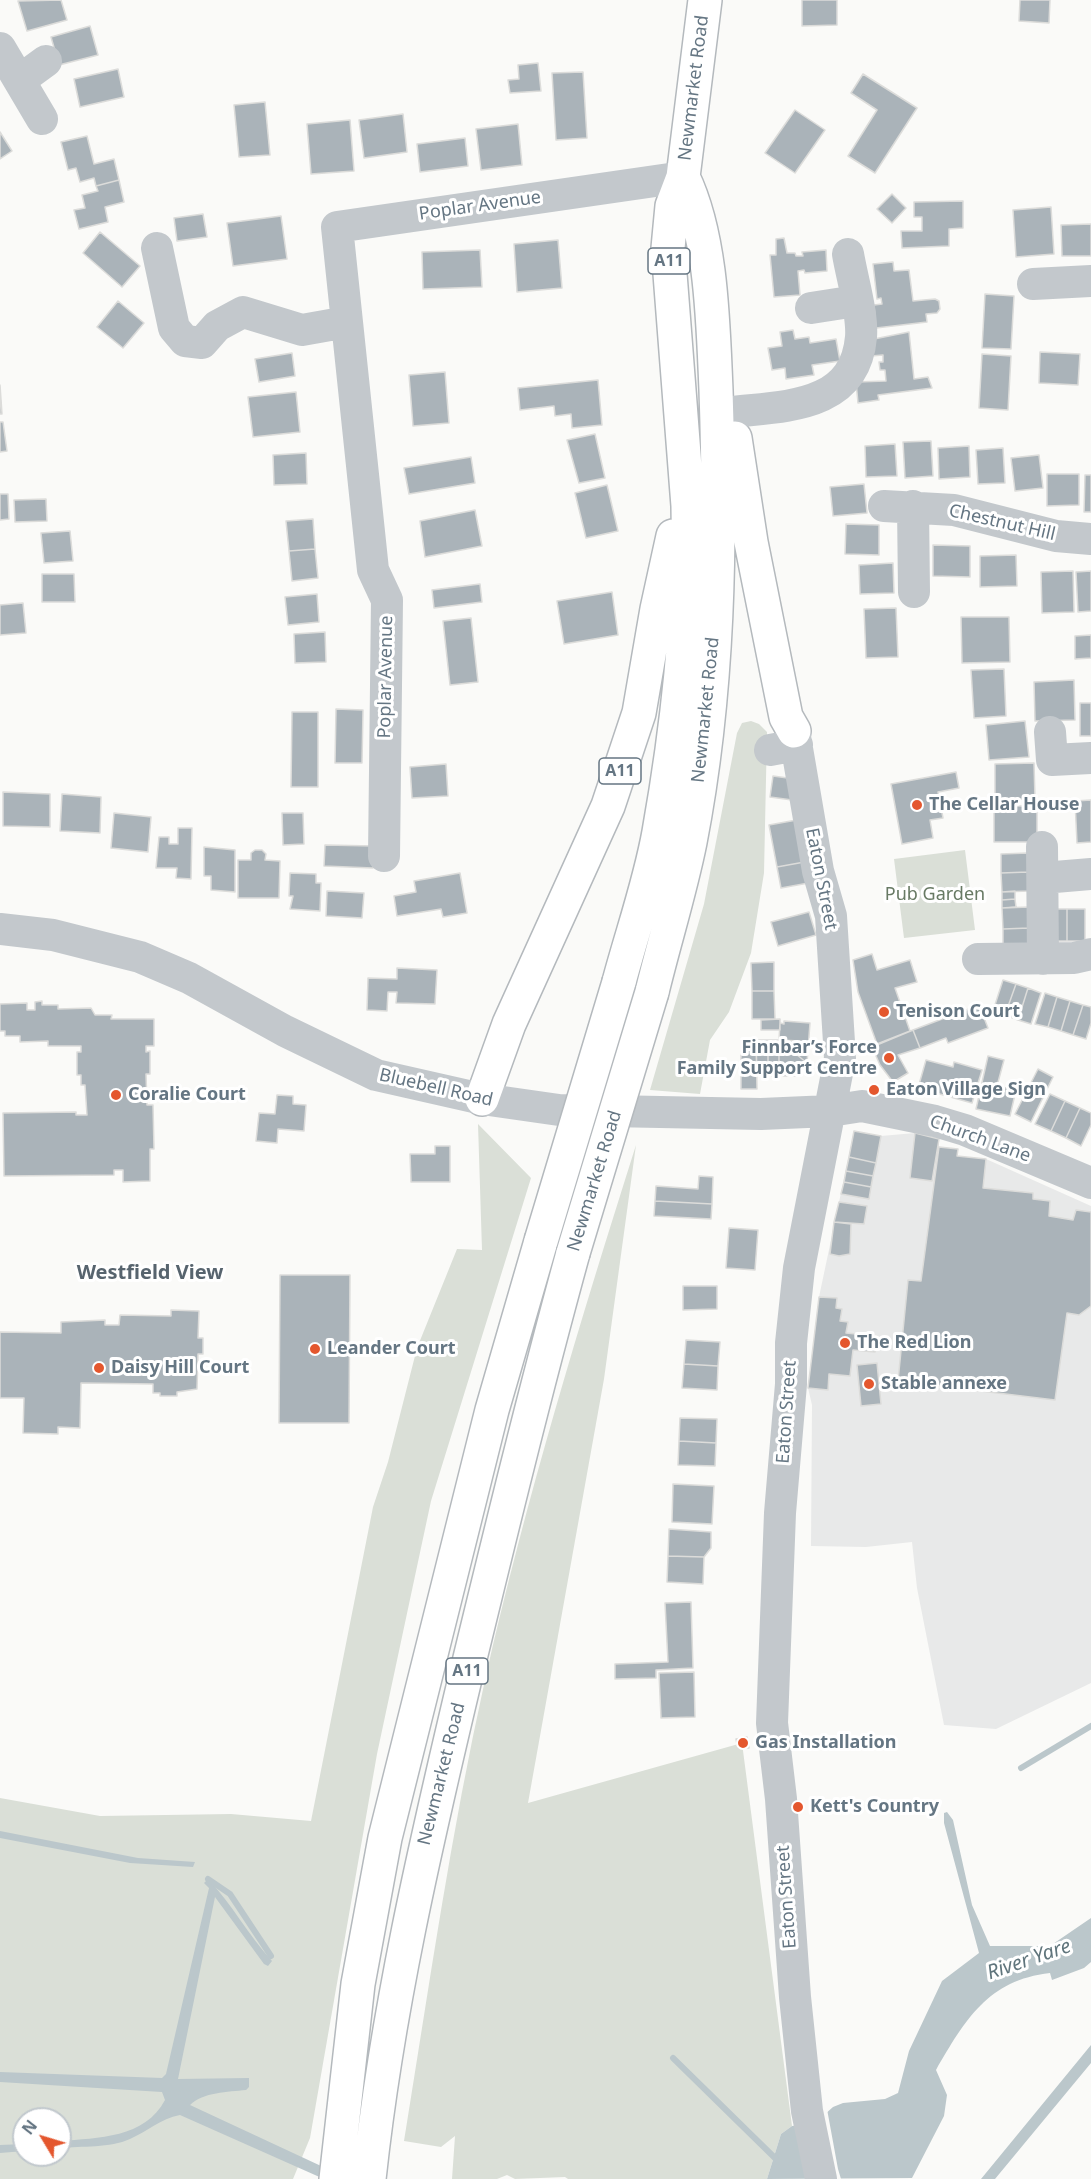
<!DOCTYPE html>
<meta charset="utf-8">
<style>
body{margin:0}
#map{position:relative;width:1091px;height:2179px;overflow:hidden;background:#fafaf8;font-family:"Noto Sans",sans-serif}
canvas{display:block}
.north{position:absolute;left:12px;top:2107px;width:60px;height:60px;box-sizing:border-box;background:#fff;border:2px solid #c1c8cd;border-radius:50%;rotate:308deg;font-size:16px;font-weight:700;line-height:24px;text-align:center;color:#657683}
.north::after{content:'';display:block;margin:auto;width:21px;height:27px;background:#e4572e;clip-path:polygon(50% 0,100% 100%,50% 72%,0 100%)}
</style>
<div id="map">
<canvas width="1091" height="2179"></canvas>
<div class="north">N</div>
</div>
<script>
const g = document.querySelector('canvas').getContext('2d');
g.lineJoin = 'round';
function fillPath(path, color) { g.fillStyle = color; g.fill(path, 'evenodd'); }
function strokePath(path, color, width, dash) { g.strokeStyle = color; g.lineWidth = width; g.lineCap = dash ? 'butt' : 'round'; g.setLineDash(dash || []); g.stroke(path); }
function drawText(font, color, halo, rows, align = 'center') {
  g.font = font + ' "Noto Sans",sans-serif'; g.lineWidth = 6; g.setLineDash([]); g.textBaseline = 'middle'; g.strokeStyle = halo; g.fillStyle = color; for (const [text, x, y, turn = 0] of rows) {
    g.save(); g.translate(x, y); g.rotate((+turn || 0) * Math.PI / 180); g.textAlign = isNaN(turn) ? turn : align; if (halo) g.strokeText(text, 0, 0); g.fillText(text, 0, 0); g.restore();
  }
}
fillPath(new Path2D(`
 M854,1131L881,1136L915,1133L939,1139V1147L958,1149L957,1156L986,1159L1091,1206V1683L996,1729L944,1725L917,1588L912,1542L866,1547L811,1546L812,1405L808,1388L819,1297Z`), '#e8e9e9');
fillPath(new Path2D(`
 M751,721L759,724L767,732L764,873L751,953L729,1012L710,1040L700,1094L650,1090L704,904L737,733L742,723Z
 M965,850L975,930L904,938L894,859Z
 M478,1124L531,1178L431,1501L377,1754L310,2138L293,2179H0V1798L100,1816L231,1814L311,1821L373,1507L388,1462L417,1348L457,1249L482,1250ZM24,2119H60V2155H24Z
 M636,1145L604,1379L528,1803L742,1743L792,2126L781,2134L767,2179H568L565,2177L515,2179L507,2175L497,2179H452L455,2136L441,2147L404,2141C429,1987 451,1832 485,1680C526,1499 580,1322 636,1145Z`), '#dadfd7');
fillPath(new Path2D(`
 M947,1812L953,1820L972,1905L990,1946H1050L1091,1918V1962L1084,1968L1052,1980L1050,1973C988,1980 965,2020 936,2070L947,2095L944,2116L912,2178L767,2179L781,2134L792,2126L815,2123L833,2107L843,2103L885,2099L898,2093L909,2051L942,1981L979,1953L944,1823V1813Z
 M0,1831L138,1858L195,1862L193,1867L130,1863L0,1838Z
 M208,1879C232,1904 248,1935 272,1961L268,1966L264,1964L215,1897L178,2079L249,2078V2087L246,2090C228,2092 203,2092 190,2105L349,2179H324L180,2115C160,2119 148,2131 130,2139C110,2148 82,2146 60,2148V2141C98,2138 145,2138 165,2100L162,2092L0,2082V2072L162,2078L166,2074L209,1888L204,1883Z
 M1091,2045V2063L995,2179H981Z
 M24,2144V2151L0,2153V2145Z`), '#bbc7cb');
fillPath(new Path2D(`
 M827,2109L838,2169L841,2179H833L822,2114Z`), '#fafaf8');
strokePath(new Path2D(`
 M1021,1768L1091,1726
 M208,1879L230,1894L271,1956
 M673,2058L775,2158`), '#bbc7cb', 6);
const building = new Path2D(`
 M61,0L67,20L27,31L18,1Z
 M802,0H837V25L802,26Z
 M1020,0H1050L1049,23L1019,21Z
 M90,26L98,55L59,65L51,37Z
 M538,63L541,91L510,93L508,80L519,79L518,65Z
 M118,69L124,97L80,107L74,79Z
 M583,72L587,138L556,140L552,73Z
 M863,74L917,108L875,173L848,156L877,110L851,93Z
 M265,102L270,155L239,157L234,105Z
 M795,110L825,130L795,173L765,153Z
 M403,114L407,152L364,158L359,120Z
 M350,120L354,171L311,174L307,124Z
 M518,124L522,165L481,170L476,129Z
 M0,132L12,151L0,159Z
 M87,136L94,164L114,159L119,180L96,186L94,178L80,182L76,168L68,170L61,142Z
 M465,138L468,166L420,172L417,144Z
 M119,180L124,202L105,207L108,222L79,229L74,210L85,208L82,195L98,191L96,186Z
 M892,194L906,208L892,223L877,209Z
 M963,201V228L949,229V246L902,248L901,231H922V217H914V202Z
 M1051,207L1054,254L1016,257L1013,210Z
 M203,214L207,237L177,241L174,218Z
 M281,216L287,259L233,266L227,223Z
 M1091,224V256H1062L1061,225Z
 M100,232L140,266L122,287L83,253Z
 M784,238L787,253H795L796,256H803L802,252L826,250L827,271L805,273L804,270L798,271L800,295L774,297L770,255H776V239Z
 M558,240L562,288L517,292L514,244Z
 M480,250L482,287L423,289L422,252Z
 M893,262L894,271L909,270L913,301L935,299L939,301L940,309L937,313L926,314L927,322L876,328L874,305L882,304L881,298L877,299L873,264Z
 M985,294L1014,296L1011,349L982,348Z
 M118,301L144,323L123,348L97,327Z
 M793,330L795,339L809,337L810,343L836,339L840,361L812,365L814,375L786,379L785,368L772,370L768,348L782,346L780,332Z
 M909,332L914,379L928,377L932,388L878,395L879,400L858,403L856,382L886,381L885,370H880L879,362H883V355L871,356L869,340Z
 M1040,352L1080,354L1078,385L1039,383Z
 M292,353L295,376L259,382L255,359Z
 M982,354L1011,356L1008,410L979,408Z
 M445,372L449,423L413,426L409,375Z
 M598,380L602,425L572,428L571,414L555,416L554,406L520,410L518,388Z
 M0,385L2,414H0Z
 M296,392L300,432L253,437L248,397Z
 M0,422H3L7,451L0,452Z
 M595,434L605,478L579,483L567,440Z
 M931,441L933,476L905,478L903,442Z
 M895,444L897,476L866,477L865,446Z
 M969,446L970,477L939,479L938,448Z
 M1003,448L1005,483L978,484L976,450Z
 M306,453L307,484L274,485L273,455Z
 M1039,455L1043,488L1015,491L1011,458Z
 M471,457L475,483L409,494L404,468Z
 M1047,474H1079V505L1047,506Z
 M1085,475H1091V512H1084Z
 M864,484L867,513L833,516L830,487Z
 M607,485L618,531L586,538L575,493Z
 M0,494H8L9,519L0,520Z
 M46,499L47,521L15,522L14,500Z
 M475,510L482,546L425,557L420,521Z
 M313,519L315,549L289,551L286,521Z
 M846,524L879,525V555L845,554Z
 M70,531L73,561L44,563L41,533Z
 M933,545L970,546V577L933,576Z
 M315,549L318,578L292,581L289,551Z
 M1016,555L1017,586L980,587V556Z
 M893,563L894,593L860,594L859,565Z
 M1073,571L1074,612L1042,613L1041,572Z
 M1091,571V611L1078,612L1076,572Z
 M42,574H74L75,602H42Z
 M480,584L482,602L434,608L432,590Z
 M612,592L618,635L564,644L557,601Z
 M317,594L319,622L288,625L285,597Z
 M23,603L26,633L0,635V605Z
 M896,608L898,657L866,658L864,609Z
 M961,617H1009L1010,662L962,663Z
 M471,618L478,682L450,685L443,621Z
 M325,632L326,662L295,663L294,634Z
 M1091,635V658L1075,659V636Z
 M1004,669L1006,716L974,718L971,670Z
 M1074,680L1075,720L1035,721L1034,682Z
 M1080,703H1091V736H1080Z
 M336,709L363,710L362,763H335Z
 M292,712H318V787H291Z
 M1025,721L1029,757L989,760L986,725Z
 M1034,763L1035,799L995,800V764Z
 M446,764L448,796L412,798L410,767Z
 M956,772L959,788L938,792L943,818L930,820L933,838L902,844L891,784Z
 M773,776L795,779L792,800L770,797Z
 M3,792L50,794V827L3,826Z
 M62,794L101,797L100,833L60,831Z
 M1091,800V842L1077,843L1075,801Z
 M994,806H1037V842H994Z
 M114,813L151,817L148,852L111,848Z
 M282,813H303L304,844L283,845Z
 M802,819L810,861L777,867L769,825Z
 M178,828H192L191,879L176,878L177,868H156L159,837H169V844H178Z
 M325,845L374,846L373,868L324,866Z
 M204,847L235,850V892L211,890V876H204Z
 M255,850H262L266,854L265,860L280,861L279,898H238V860H251V853Z
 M1028,853V872L1001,873V854Z
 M810,861L814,882L781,888L777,867Z
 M1028,872L1029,891L1002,892L1001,873Z
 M290,873L316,874V883H321L320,911L290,909L293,896H289Z
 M460,873L467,913L443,917L441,909L397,916L394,896L416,892L414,881Z
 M327,891L364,893L362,918L326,916Z
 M1015,891V899L1002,900V892Z
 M1015,899L1016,907L1002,908V900Z
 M1029,907V928L1003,929L1002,908Z
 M1049,909H1067V941H1049Z
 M1067,909H1085V941H1067Z
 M809,912L816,935L778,946L771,922Z
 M1029,928L1030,949L1003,950V929Z
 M872,954L877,970L910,960L917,982L895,988L910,1031L877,1044L858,992L853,960Z
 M774,962V991H752L751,963Z
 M397,968L437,970L435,1004L396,1003L397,992H388L387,1011L367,1010L368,978L397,979Z
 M1003,980L1016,984L1005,1015L993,1011Z
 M1016,984L1028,988L1018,1020L1005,1015Z
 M1028,988L1041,993L1031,1024L1018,1020Z
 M752,991H774L775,1019H752Z
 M1045,993L1057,997L1048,1027L1035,1024Z
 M1057,997L1070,1001L1061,1031L1048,1027Z
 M42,1001V1005H58V1009L91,1008L95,1015H112L111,1019H154V1046H146V1052L150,1051V1074H146L147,1105H153L154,1149H150V1181L123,1182V1170H114V1175L4,1176L3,1113L76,1112V1115H87L85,1085H81V1075H77V1052H81V1046H48V1041L20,1042V1036H5V1031H0V1004L27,1003V1010H35V1002Z
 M1070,1001L1083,1005L1073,1035L1061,1031Z
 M979,1005L988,1028L948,1043L946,1038L920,1048L913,1030Z
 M1083,1005L1091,1007V1023L1086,1039L1073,1035Z
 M780,1019V1030H761V1020Z
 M784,1021L810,1023L807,1063L796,1054L799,1049L800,1041L779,1040L780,1023L784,1024Z
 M913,1030L920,1048L898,1055L908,1073L893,1082L880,1065L872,1047Z
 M741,1040H756L757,1089H741Z
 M756,1040H768V1076H757Z
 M768,1040H779V1076H768Z
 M779,1040L800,1041L799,1049L796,1054L807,1063L795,1076H779Z
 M988,1056L1004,1060L997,1086L1016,1090L1010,1116L976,1109Z
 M926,1060L953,1067L954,1062L982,1070L972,1103L918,1088Z
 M1038,1069L1053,1077L1031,1122L1015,1114Z
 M1050,1094L1065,1101L1051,1131L1035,1124Z
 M277,1095L293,1096V1104L306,1105L304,1131L278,1129L277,1143L256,1141L259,1113L275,1114Z
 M1065,1101L1080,1108L1066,1138L1051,1131Z
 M1080,1108L1091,1113V1125L1081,1146L1066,1138Z
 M854,1131L881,1136L876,1163L849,1157Z
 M915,1133L939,1139L932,1181L910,1178Z
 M435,1146H450V1182H411L410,1154H435Z
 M939,1147L958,1149L957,1156L986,1159L983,1188L1033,1193V1199L1050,1201L1049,1216L1073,1220L1076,1210L1091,1212V1306L1079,1315L1067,1313L1055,1400L898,1381L908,1280L921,1281Z
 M849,1157L876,1163L873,1176L846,1171Z
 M846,1171L873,1176L871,1187L844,1182Z
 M699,1176L713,1177L712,1204L655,1201L656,1186L698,1189Z
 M844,1182L871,1187L869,1199L841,1194Z
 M655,1201L712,1204L711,1219L654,1216Z
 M839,1202L867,1206L864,1224L834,1222Z
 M834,1222L851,1224L850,1254L839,1256L830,1254Z
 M729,1228L758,1230L755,1270L726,1268Z
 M280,1275H350L349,1423H279Z
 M683,1286H717V1309L683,1310Z
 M819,1297L837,1298L836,1308L842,1309L840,1321L848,1322L846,1333L877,1336L875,1352L853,1350L850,1376L829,1374L828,1390L808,1388Z
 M171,1310L199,1311L198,1338H203V1354H198L197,1389L177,1392V1396H160V1393H153V1384L81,1383L80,1428L58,1427V1434L23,1433L24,1398H0V1332L61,1333V1322L105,1320V1325H119L120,1315L171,1316Z
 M686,1340L720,1342L718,1366L684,1364Z
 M877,1363L881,1404L861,1406L857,1365Z
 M684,1364L718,1366L717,1390L682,1388Z
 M680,1418L717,1419L716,1443L679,1441Z
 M679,1441L716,1443L715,1466L678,1465Z
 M673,1484L714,1486L712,1524L672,1522Z
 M669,1529L711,1532V1548L704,1557L668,1556Z
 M668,1556L704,1557L703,1584L667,1582Z
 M691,1602L693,1668L656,1670V1678L615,1679V1664L668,1662L665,1603Z
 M694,1672L695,1717L661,1718L659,1673Z
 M747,1737L749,1748L738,1749L736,1739Z`);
fillPath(building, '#aab3b9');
strokePath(building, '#dcdcda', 1.5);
const highway = new Path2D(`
 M735,438L751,542L786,717L794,731
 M619,982C632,933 650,883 659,832C678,725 690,614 688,506L668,248L672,206L683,177L705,0
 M652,992C664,942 680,892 690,842C719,693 721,541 716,390C713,324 712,237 683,177
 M482,1099L509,1024L608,806L639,713L657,609L673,536
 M336,2179L358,1984L385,1838L492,1410L541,1241
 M369,2179C387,2011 425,1847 464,1683C499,1539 534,1395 573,1253`);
strokePath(highway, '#b4b9bd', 36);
strokePath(new Path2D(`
 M0,48L42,119
 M20,80L46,61
 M157,248L174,328L185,341L202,343L217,326L243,312L302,330L347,322
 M1033,284L1091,281
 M811,308L856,301
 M732,412C785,406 855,408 861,337C863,314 852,278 848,254
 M884,506L954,510L1056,536L1091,539
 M913,506L914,592
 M794,731L818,871L831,916L840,1058L799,1268L791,1343V1384L780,1513L772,1723L781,1799L795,1997L807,2111L821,2179
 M1050,732L1052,760L1091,758
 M770,750L797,745
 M1042,847L1043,959
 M384,856L387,600L373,570L337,227L683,177
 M1043,878L1091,874
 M0,929L53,935L140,957L189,978L285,1031L376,1075L482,1099L559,1110L761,1114L830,1111L862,1106L935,1121L965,1130L1091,1183
 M978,959L1074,958L1091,954`), '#c3c8cc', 32);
strokePath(highway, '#fff', 33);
const highwayBridge = new Path2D(`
 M541,1241L619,982
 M573,1253L652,992`);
strokePath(highwayBridge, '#b4b9bd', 36, []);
strokePath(highwayBridge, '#fff', 33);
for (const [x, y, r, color] of [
 [917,805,6,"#e4572e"],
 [884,1012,6,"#e4572e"],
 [889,1058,6,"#e4572e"],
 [874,1090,6,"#e4572e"],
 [116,1095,6,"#e4572e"],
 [845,1343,6,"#e4572e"],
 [315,1349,6,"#e4572e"],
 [99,1368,6,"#e4572e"],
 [869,1384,6,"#e4572e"],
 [743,1743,6,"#e4572e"],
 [798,1807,6,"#e4572e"]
]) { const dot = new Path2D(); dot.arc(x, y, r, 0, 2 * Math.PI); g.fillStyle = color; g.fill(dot); strokePath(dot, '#fff', 2); }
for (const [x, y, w] of [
 [669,261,42],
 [620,771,42],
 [467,1671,42]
]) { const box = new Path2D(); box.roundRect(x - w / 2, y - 13, w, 26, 4.5); g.fillStyle = '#fff'; g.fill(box); strokePath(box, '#657683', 1.5); }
drawText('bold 16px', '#657683', null, [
 ["A11",669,261],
 ["A11",620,771],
 ["A11",467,1671]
]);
drawText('18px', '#657683', '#fff', [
 ["Newmarket Road",694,88,-83],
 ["Poplar Avenue",480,206,-8],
 ["Chestnut Hill",1002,523,13],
 ["Poplar Avenue",386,677,-89],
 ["Newmarket Road",706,710,-84],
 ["Eaton Street",821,879,79],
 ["Bluebell Road",436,1088,13],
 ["Church Lane",980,1139,20],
 ["Newmarket Road",595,1181,-73],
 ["Eaton Street",787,1412,-86],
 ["Newmarket Road",442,1774,-76],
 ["Eaton Street",787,1897,-94]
]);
drawText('bold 18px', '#657683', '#fff', [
 ["The Cellar House",929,805],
 ["Tenison Court",896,1012],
 ["Finnbar’s Force",877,1048,"right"],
 ["Family Support Centre",877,1069,"right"],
 ["Eaton Village Sign",886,1090],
 ["Coralie Court",128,1095],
 ["The Red Lion",857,1343],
 ["Leander Court",327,1349],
 ["Daisy Hill Court",111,1368],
 ["Stable annexe",881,1384],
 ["Gas Installation",755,1743],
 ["Kett's Country",810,1807]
], 'left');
drawText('18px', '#687a64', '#fff', [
 ["Pub Garden",935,895]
]);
drawText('bold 20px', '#57646e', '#fff', [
 ["Westfield View",150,1273]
]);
drawText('italic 20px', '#60757c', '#fff', [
 ["River Yare",1029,1960,-19]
]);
</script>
